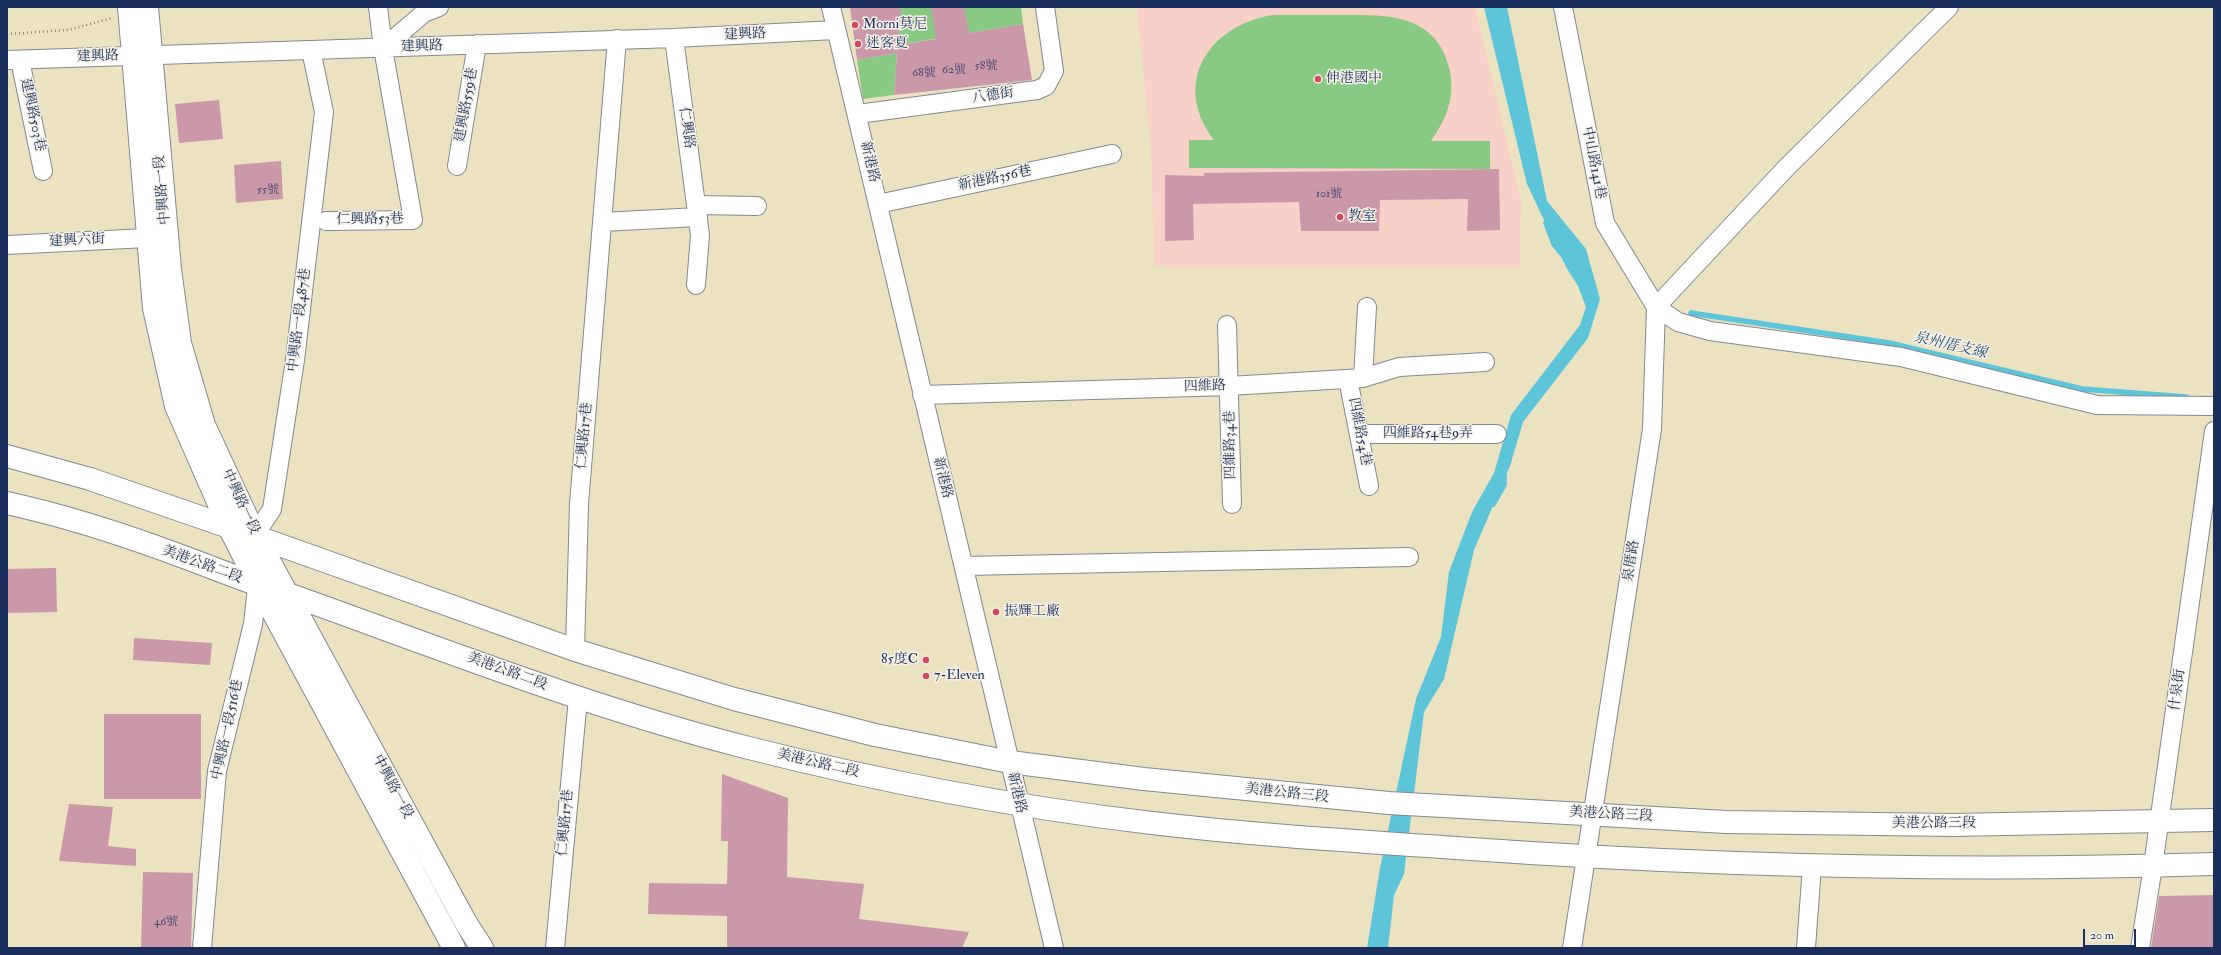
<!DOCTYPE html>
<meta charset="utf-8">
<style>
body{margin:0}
#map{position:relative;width:2221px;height:955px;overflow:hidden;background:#ebe2c1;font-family:"IM FELL Double Pica",serif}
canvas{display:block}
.frame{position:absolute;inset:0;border:8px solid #1b2f5e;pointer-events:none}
.scale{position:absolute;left:2083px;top:929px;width:53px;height:18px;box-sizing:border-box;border:2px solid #1b2f5e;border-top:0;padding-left:5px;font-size:12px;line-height:14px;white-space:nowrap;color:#1b2f5e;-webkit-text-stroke:3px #f7f3e8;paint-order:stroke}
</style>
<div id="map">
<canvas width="2221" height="955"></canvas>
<div class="frame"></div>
<div class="scale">20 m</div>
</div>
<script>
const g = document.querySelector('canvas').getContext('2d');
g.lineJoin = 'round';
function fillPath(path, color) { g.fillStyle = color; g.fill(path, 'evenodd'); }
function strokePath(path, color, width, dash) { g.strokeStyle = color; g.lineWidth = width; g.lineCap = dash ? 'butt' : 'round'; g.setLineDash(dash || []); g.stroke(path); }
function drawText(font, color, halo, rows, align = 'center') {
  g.font = font + ' "IM FELL Double Pica","Noto Serif TC",serif'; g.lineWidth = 3; g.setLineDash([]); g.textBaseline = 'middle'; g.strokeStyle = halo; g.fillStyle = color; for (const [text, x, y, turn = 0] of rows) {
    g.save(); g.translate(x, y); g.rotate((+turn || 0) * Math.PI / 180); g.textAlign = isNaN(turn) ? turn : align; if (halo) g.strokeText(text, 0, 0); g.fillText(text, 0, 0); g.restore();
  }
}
fillPath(new Path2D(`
 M1137,7H1475L1521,200L1520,267H1154L1151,151Z`), '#f7d1c7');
fillPath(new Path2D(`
 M900,7H1021L1023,24L898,45Z
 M1273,15C1296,15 1319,15 1342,15C1388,15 1434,13 1449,67C1456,96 1447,118 1431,141H1490V169L1189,168V140H1214C1171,84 1208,25 1273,15Z
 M897,53L894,95L863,99L857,60Z`), '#88ca83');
fillPath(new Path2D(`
 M1484,7H1507L1547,201L1586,249L1600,299L1588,338L1523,422L1510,466L1474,550L1444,679L1424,712L1404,874L1394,895L1388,948H1367L1380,868L1416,699L1441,637L1449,572L1472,512L1494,473L1511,415L1580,325L1586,307L1578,286L1566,267L1527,184Z`), '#5cc5d9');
strokePath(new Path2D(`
 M1546,223L1554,244L1562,254
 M1691,313L1889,343L2082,389L2186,397
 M1493,504L1504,485V473`), '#5cc5d9', 5.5);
fillPath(new Path2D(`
 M850,7H901L898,45L936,39L931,7H964L969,33L1023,24L1032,80L894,95L897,53L857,60Z
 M219,100L223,139L179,143L175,104Z
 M281,161L283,199L236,203L234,165Z
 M1499,169L1500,230L1467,231L1468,199L1380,200L1379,231H1301L1299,202L1193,204L1194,240L1165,241V175L1204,176V173Z
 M56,568L57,612L7,613V569Z
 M134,638L212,643L210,665L133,660Z
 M104,714H201V799H104Z
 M722,774L788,798L787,877L864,884L859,919L969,932L962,948H727V916L648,914L649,883L727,884L728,841H721Z
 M69,804L113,807L108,846L136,849V866L59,861Z
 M143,872L193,873L191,948H141Z
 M2214,895V948H2151L2159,896Z`), '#cb98aa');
const minor = new Path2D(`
 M831,7L1054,948
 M1563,7L1605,223L1656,307L1678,322L1710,331L1901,357L2097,405L2214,406
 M674,38L700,235L696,285
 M383,48L424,13L439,7
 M7,60L674,38L836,30
 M20,60L43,171
 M858,114L1037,90L1046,86L1054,71L1045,7
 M457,166L477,44
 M878,204L1112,154
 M696,205L757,206
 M326,221L413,220L383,48L378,7
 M602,222L698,217
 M7,245L147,238
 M1656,307L1786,168L1949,7
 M1227,325L1232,504
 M1363,378L1367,307
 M1348,379L1369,486
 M922,395L1229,386L1363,378L1399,367L1485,362
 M1360,434H1497
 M255,545V535L272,509L295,360L324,112L311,50
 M964,566L1409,557
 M575,650L579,504L617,39
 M202,948L217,771L253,624L258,578
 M555,948L578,698
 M1572,948L1652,429L1656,307
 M1806,948L1812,866
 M2140,948L2153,866L2214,431`);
const major = new Path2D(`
 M129,7L154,308L176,406L229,527L259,586L454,948
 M147,7L170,269L180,343L204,425L255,535L466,923L482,948
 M7,456L90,479L229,527L575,650L734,699L875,735L1010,762L1144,779L1389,803L1726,822L1953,825L2214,820
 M7,503C66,516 125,535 181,556C217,569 251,584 288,594C439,648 589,707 745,747C878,781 1015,807 1152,823C1253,835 1354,841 1456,848C1708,866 1961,872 2214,864`);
strokePath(minor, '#838890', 20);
strokePath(major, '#838890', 24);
strokePath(new Path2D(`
 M7,34L68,30L112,18`), '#838890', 2.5, [1, 3]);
strokePath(minor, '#fff', 18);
strokePath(major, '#fff', 22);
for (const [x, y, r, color] of [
 [855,25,4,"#d1495b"],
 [858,44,4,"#d1495b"],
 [1318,79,4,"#d1495b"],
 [1340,217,4,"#d1495b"],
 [996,612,4,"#d1495b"],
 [926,660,4,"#d1495b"],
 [926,676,4,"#d1495b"]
]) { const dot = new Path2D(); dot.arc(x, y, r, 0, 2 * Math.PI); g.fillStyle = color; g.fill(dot); strokePath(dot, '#f7f3e8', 1.5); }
drawText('12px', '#474971', null, [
 ["58號",986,66],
 ["62號",954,70],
 ["68號",924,73],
 ["55號",268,190],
 ["101號",1329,194],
 ["46號",166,922]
]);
drawText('14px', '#1b2f5e', '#f7f3e8', [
 ["Morni莫尼",863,25],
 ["迷客夏",866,44],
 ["伸港國中",1326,79],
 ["教室",1348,217],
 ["振輝工廠",1004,612],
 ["85度C",918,660,"right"],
 ["7-Eleven",934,676]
], 'left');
drawText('14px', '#1b2f5e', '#f7f3e8', [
 ["建興路",745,35,-3],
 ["建興路",422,47,-2],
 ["建興路",98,57,-2],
 ["八德街",993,96,-8],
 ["建興路559巷",467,105,-80],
 ["建興路503巷",32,115,78],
 ["仁興路",686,128,82],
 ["新港路",869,162,77],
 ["中山路141巷",1593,163,79],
 ["新港路356巷",995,179,-12],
 ["中興路一段",163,190,-95],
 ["仁興路53巷",370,220,-1],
 ["建興六街",77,241,-3],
 ["中興路一段487巷",300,320,-83],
 ["四維路",1205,387,-2],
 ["四維路54巷",1359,432,79],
 ["四維路54巷9弄",1428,434],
 ["仁興路17巷",585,436,-85],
 ["四維路34巷",1231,445,-91],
 ["新港路",942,478,76],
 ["中興路一段",240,502,65],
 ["泉厝路",1632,561,-81],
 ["美港公路二段",202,565,20],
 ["美港公路二段",507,672,20],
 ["什泉街",2178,690,-82],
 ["中興路一段516巷",228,730,-78],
 ["美港公路二段",818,764,13],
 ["中興路一段",392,787,62],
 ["新港路",1016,793,77],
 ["美港公路三段",1287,794,6],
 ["美港公路三段",1611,815,3],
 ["仁興路17巷",566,823,-85],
 ["美港公路三段",1934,824]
]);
drawText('italic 15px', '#2b547d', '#f7f3e8', [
 ["泉州厝支線",1950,346,13]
]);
</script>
